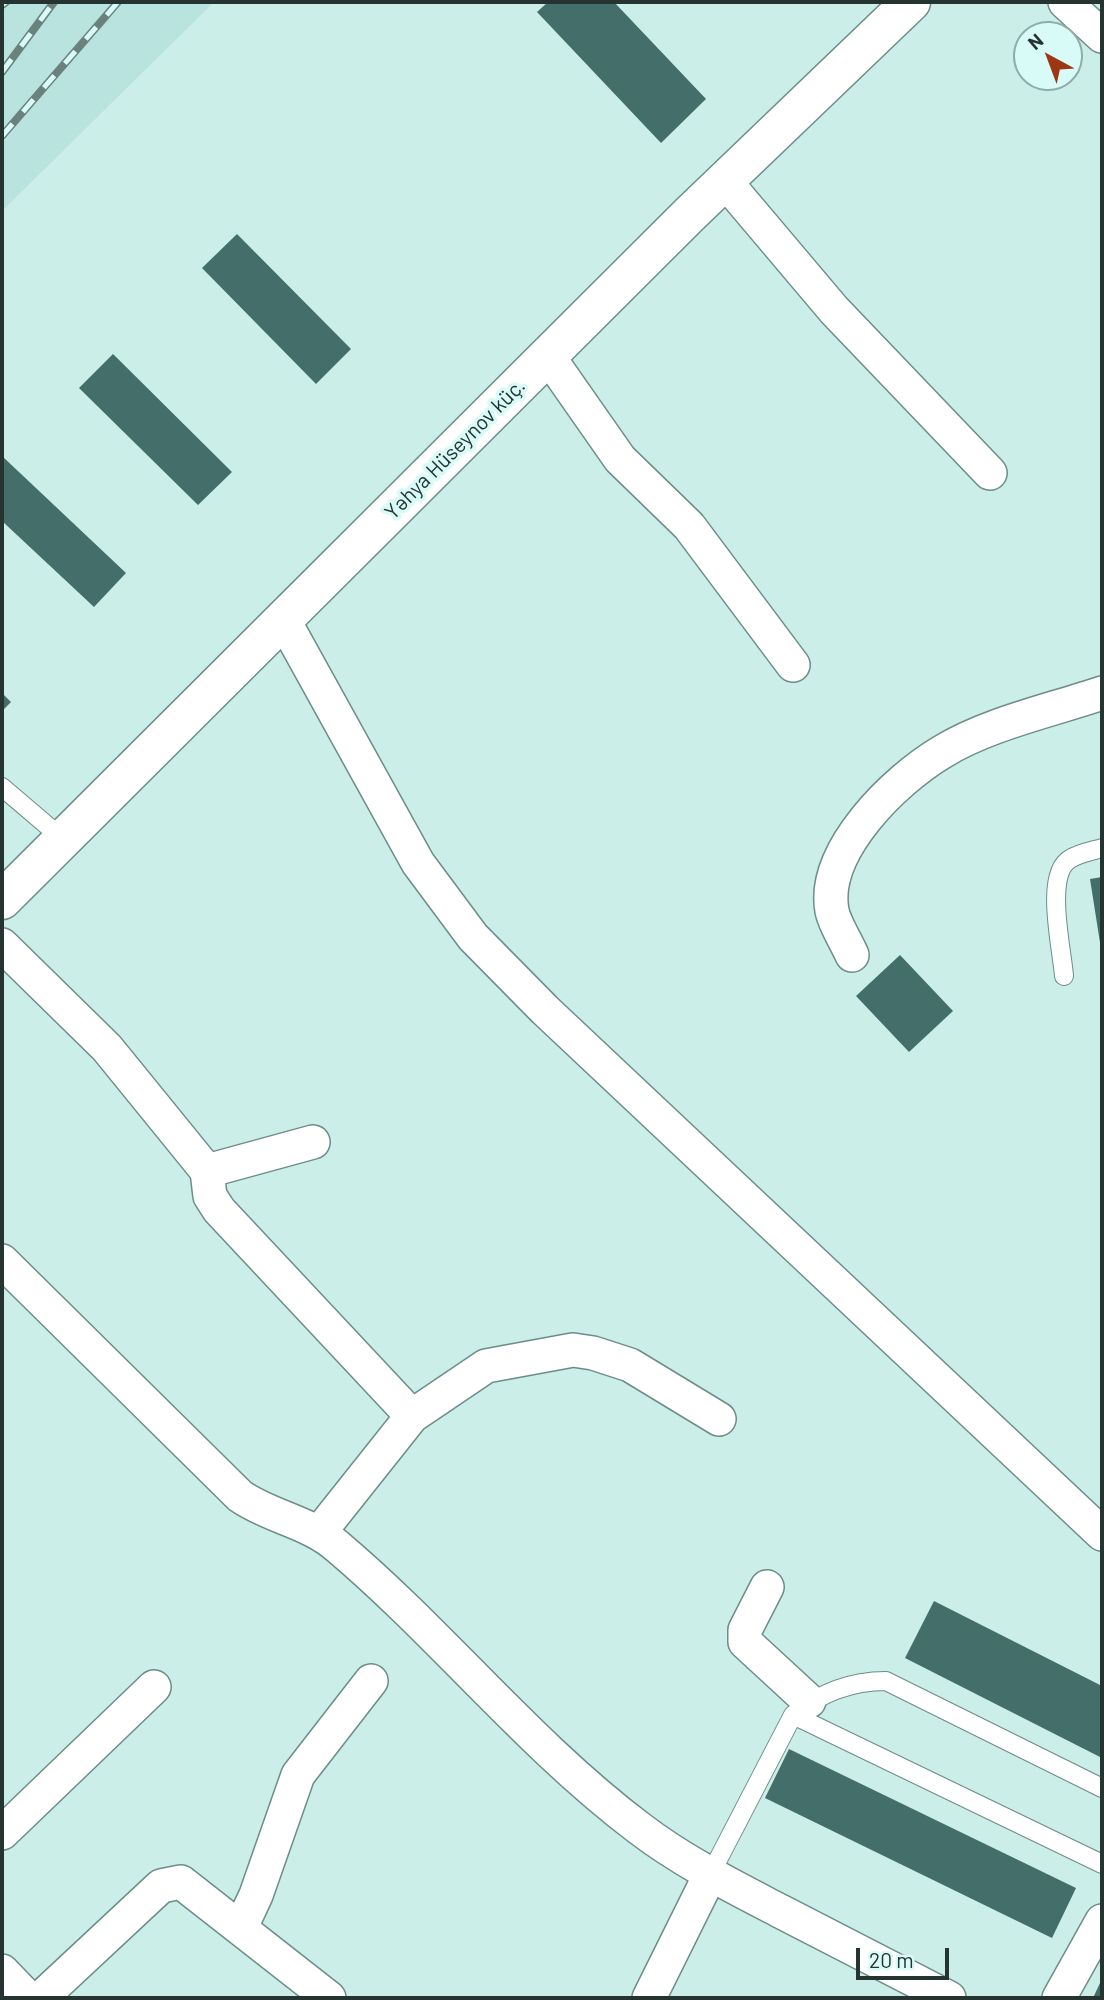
<!DOCTYPE html>
<meta charset="utf-8">
<style>
body{margin:0}
#map{position:relative;width:1104px;height:2000px;overflow:hidden;background:#cbeee9;font-family:Barlow,sans-serif}
canvas{display:block}
.frame{position:absolute;inset:0;border:4px solid #253331;pointer-events:none}
.north{position:absolute;left:1013px;top:21px;width:70px;height:70px;box-sizing:border-box;background:#d8fbf7;border:2px solid #90aba8;border-radius:50%;rotate:319deg;font-size:19px;font-weight:700;line-height:28px;text-align:center;color:#253331}
.north::after{content:'';display:block;margin:auto;width:24px;height:32px;background:#9d3613;clip-path:polygon(50% 0,100% 100%,50% 72%,0 100%)}
.scale{position:absolute;left:856px;top:1948px;width:93px;height:32px;box-sizing:border-box;border:4px solid #253331;border-top:0;padding-left:9px;font-size:21px;line-height:24px;white-space:nowrap;color:#253331;-webkit-text-stroke:5px #d8fbf7;paint-order:stroke}
</style>
<div id="map">
<canvas width="1104" height="2000"></canvas>
<div class="frame"></div>
<div class="north">N</div>
<div class="scale">20 m</div>
</div>
<script>
const g = document.querySelector('canvas').getContext('2d');
g.lineJoin = 'round';
function fillPath(path, color) { g.fillStyle = color; g.fill(path, 'evenodd'); }
function strokePath(path, color, width, dash) { g.strokeStyle = color; g.lineWidth = width; g.lineCap = dash ? 'butt' : 'round'; g.setLineDash(dash || []); g.stroke(path); }
function drawText(font, color, halo, rows, align = 'center') {
  g.font = font + ' Barlow,sans-serif'; g.lineWidth = 7; g.setLineDash([]); g.textBaseline = 'middle'; g.strokeStyle = halo; g.fillStyle = color; for (const [text, x, y, turn = 0] of rows) {
    g.save(); g.translate(x, y); g.rotate((+turn || 0) * Math.PI / 180); g.textAlign = isNaN(turn) ? turn : align; if (halo) g.strokeText(text, 0, 0); g.fillText(text, 0, 0); g.restore();
  }
}
fillPath(new Path2D(`
 M2,2H214L2,211Z`), '#b8e3de');
fillPath(new Path2D(`
 M548,2H614L706,99L661,143L537,12Z
 M237,234L351,349L316,384L202,268Z
 M113,354L232,472L198,505L79,388Z
 M2,456L126,573L94,607L2,521Z
 M2,693L11,702L2,711Z
 M1102,877V949H1101L1090,879Z
 M900,955L953,1011L909,1052L856,996Z
 M934,1601L1102,1686V1758L905,1658Z
 M789,1749L1076,1888L1052,1938L765,1798Z
 M1100,1983L1102,1998H1093Z`), '#436e69');
const service = new Path2D(`
 M2,787L63,839
 M1064,976C1062,949 1044,874 1070,859C1079,853 1092,851 1102,848
 M793,1715L1102,1864
 M710,1875L793,1715C820,1693 852,1681 886,1681L1102,1788`);
const minor = new Path2D(`
 M1065,2L1102,36
 M725,181L834,310L990,473
 M548,356L620,459L689,526L793,665
 M283,619L418,863L473,937L545,1010L1102,1534
 M2,945L107,1048L207,1171L210,1196L219,1210L412,1416
 M852,955C846,941 835,925 832,911C821,851 895,780 942,752C987,724 1052,710 1102,693
 M207,1171L313,1142
 M2,1261L240,1496C270,1517 310,1522 338,1547C443,1636 529,1745 639,1828C682,1861 732,1886 780,1911C836,1940 893,1969 949,1998
 M319,1533L412,1416L486,1366L573,1350L593,1353L630,1365L719,1419
 M767,1587L745,1630V1642L809,1701
 M2,1833L154,1687
 M241,1927L256,1895L298,1775L371,1681
 M2,1971L28,1998
 M41,1998L161,1886L181,1882L329,1998
 M649,1998L710,1875
 M1059,1998L1102,1921`);
const tertiary = new Path2D(`
 M2,900L690,214L911,2`);
strokePath(service, '#6c8d89', 20);
strokePath(minor, '#6c8d89', 36);
strokePath(tertiary, '#6c8d89', 41);
strokePath(service, '#fff', 18);
strokePath(minor, '#fff', 33);
strokePath(tertiary, '#fff', 38);
const rail = new Path2D(`
 M2,5L6,2
 M2,72L54,2
 M2,136L118,2`);
strokePath(rail, '#6a817e', 8);
strokePath(rail, '#d8fbf7', 5, [16]);
drawText('21px', '#253331', '#d8fbf7', [
 ["Yəhya Hüseynov küç.",455,449,-45]
]);
</script>
